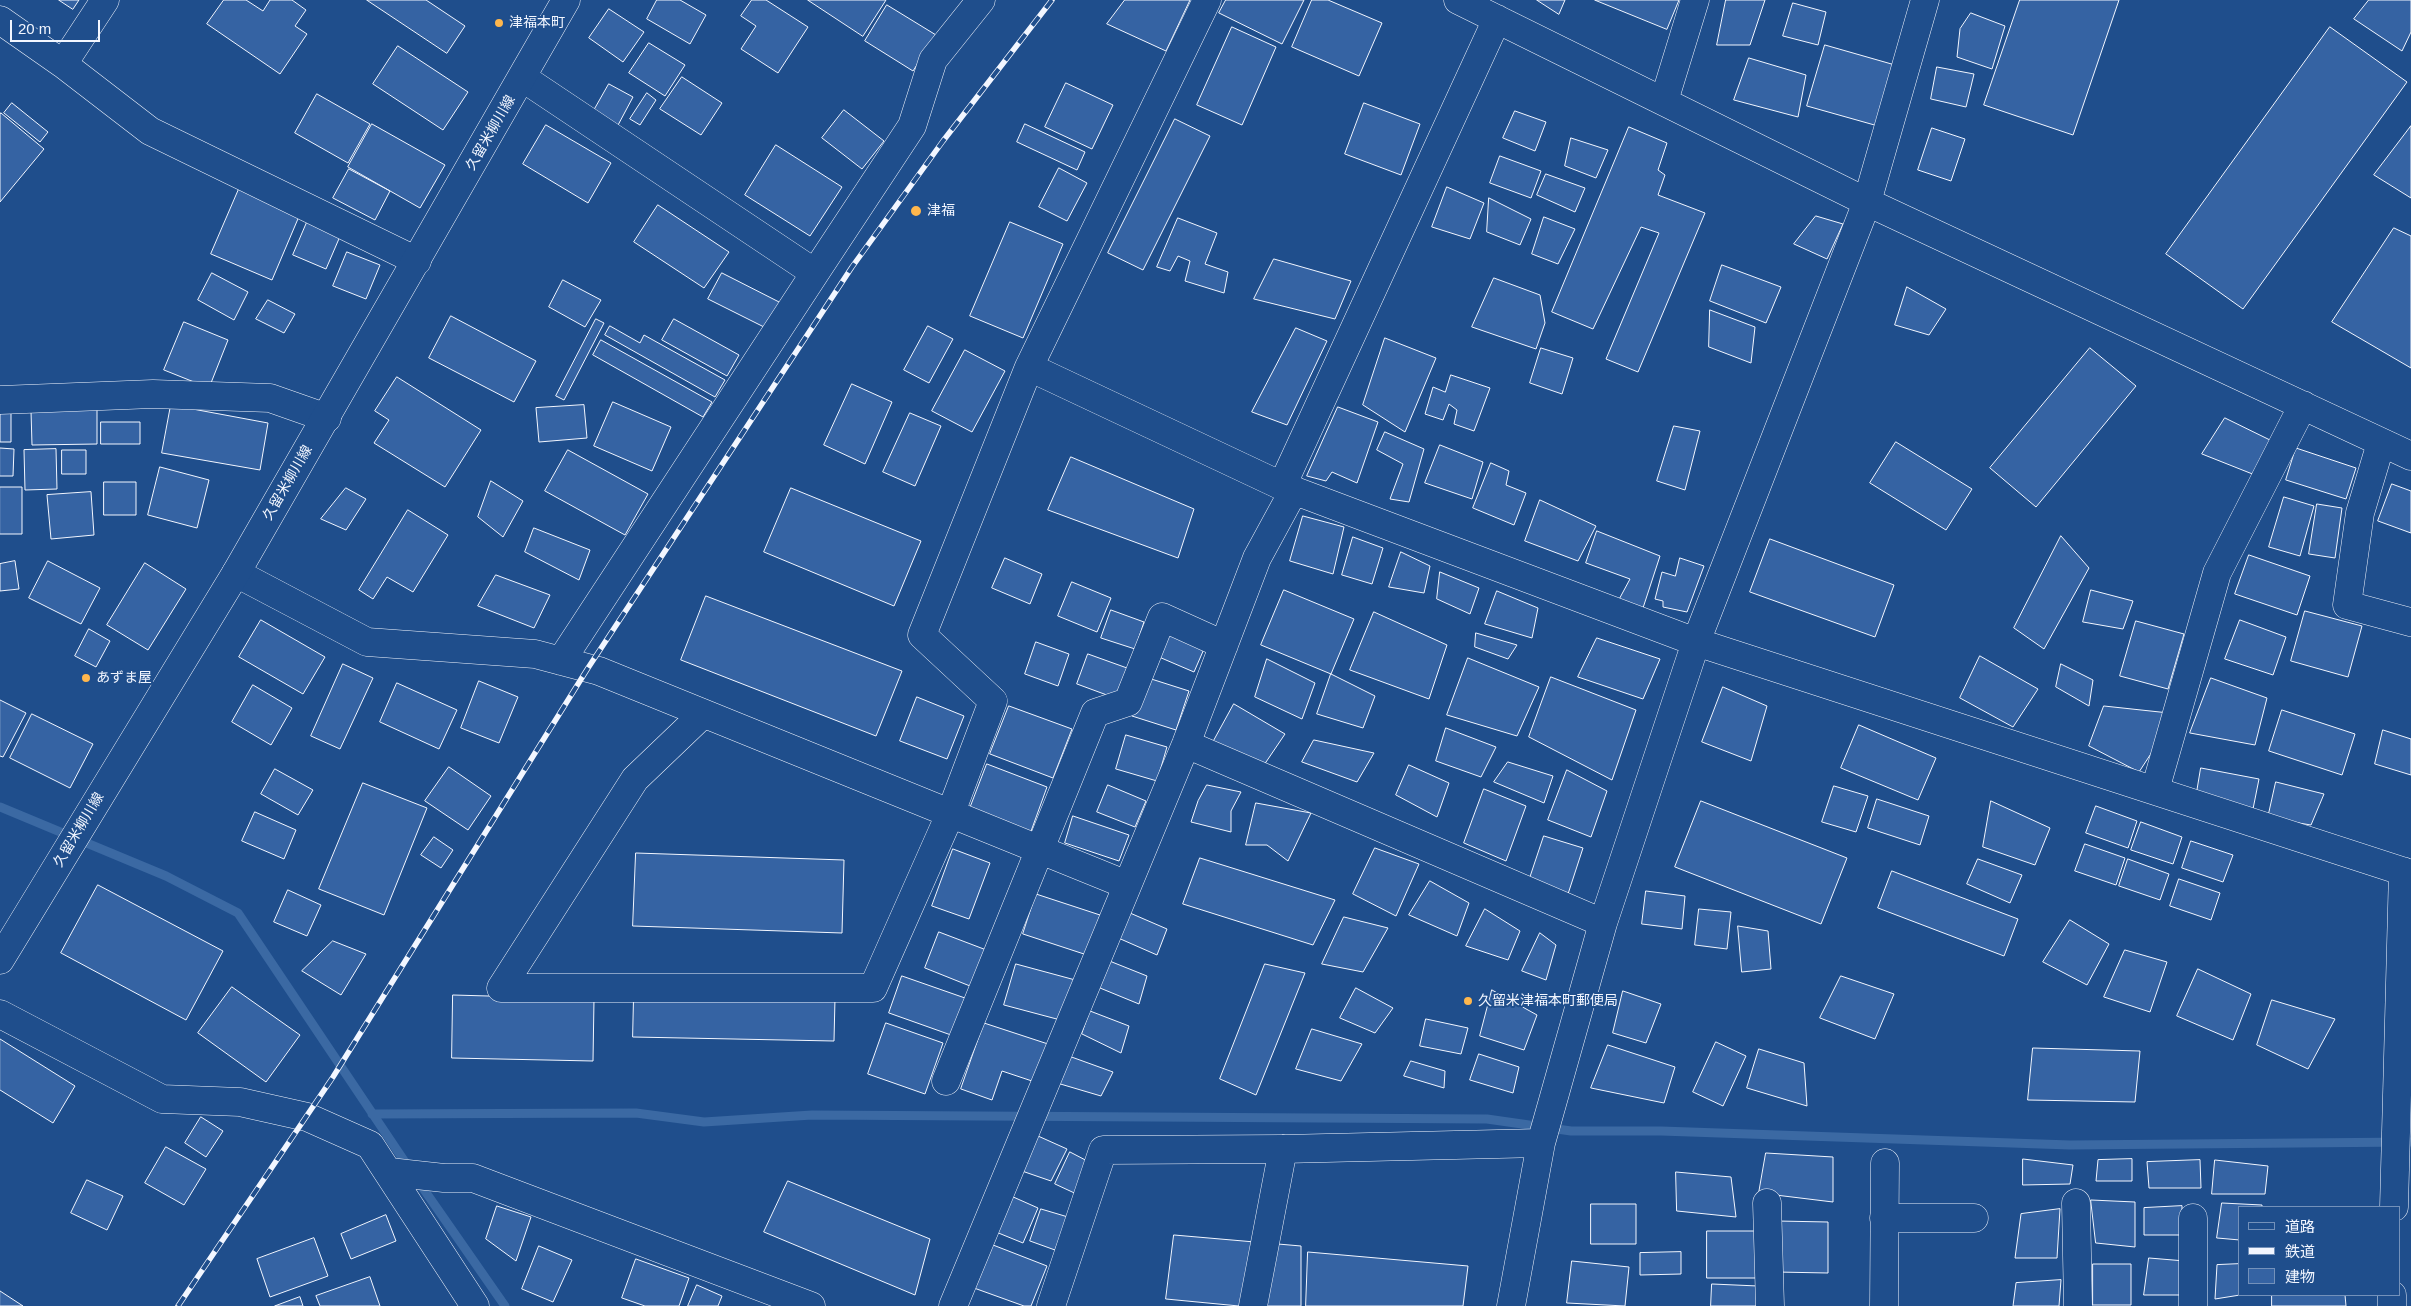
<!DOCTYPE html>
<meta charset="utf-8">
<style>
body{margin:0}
#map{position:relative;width:2411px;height:1306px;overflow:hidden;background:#1f4e8c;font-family:Helvetica,"Noto Sans JP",sans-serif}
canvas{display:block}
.legend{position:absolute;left:2238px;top:1206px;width:162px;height:90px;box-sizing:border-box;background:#1f4e8c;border:1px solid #7391ba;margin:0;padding:6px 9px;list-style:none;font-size:15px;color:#f2f6ff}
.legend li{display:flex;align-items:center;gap:10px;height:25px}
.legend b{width:25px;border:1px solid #7391ba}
.scale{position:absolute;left:10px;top:20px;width:90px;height:22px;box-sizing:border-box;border:2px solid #f2f6ff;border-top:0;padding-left:6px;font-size:15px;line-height:18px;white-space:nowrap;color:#f2f6ff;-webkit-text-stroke:4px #1f4e8c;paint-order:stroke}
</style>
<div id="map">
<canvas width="2411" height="1306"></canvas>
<ul class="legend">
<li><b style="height:6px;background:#1f4e8c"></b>道路</li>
<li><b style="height:6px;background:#f2f6ff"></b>鉄道</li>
<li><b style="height:14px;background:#3563a3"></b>建物</li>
</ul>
<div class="scale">20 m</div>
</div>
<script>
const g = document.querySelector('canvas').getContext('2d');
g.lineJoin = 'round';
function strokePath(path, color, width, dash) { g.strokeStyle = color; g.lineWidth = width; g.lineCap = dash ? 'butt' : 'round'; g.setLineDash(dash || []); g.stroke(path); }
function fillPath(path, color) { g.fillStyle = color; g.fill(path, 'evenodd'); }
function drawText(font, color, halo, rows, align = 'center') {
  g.font = font + ' Helvetica,"Noto Sans JP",sans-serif'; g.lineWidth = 4; g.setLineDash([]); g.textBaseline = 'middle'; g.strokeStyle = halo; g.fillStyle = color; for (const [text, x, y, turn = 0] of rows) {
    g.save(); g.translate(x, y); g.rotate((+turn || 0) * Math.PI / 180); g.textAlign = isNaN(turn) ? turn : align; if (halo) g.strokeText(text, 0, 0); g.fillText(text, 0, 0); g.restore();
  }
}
strokePath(new Path2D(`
 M0,807L166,876L238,913L409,1168
 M372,1114L636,1113L704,1122L812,1115L1487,1119L1571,1131H1661L2070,1145L2411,1142
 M418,1181L505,1306`), '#3b69a3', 9);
const building = new Path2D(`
 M59,0H79L73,9Z
 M224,0H246L263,11L270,0H292L306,10L295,26L307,34L280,74L207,24Z
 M367,0H426L465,26L447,53Z
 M657,0H680L706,15L690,44L647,19Z
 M752,0H766L808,27L778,73L741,49L756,26L741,16Z
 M808,0H886L863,36Z
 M1125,0H1190L1166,51L1107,24Z
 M1226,0H1304L1282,44L1219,13Z
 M1312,0H1328L1382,23L1359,76L1292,47Z
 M1537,0H1565L1559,14Z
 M1595,0H1679L1667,29Z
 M1726,0H1765L1750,45H1717Z
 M2020,0H2119L2073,135L1984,105Z
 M2369,0H2411V32L2402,51L2354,19Z
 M1793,3L1826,12L1818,45L1783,36Z
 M887,5L936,35L913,71L865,41Z
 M609,9L644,32L623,62L589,38Z
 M1971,13L2005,26L1992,69L1957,57L1960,29Z
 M1232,27L1276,47L1242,125L1197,105Z
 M2330,27L2407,82L2243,309L2166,254Z
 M649,43L685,65L665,96L629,73Z
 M1825,45L1895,65L1878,126L1807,106Z
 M398,46L468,92L443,130L373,84Z
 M1749,58L1806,75L1798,117L1734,100Z
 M1937,67L1974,74L1966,107L1931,99Z
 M682,77L722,103L701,135L660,109Z
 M1066,83L1113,105L1092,149L1045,127Z
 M609,84L633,97L617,127L592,114Z
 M647,93L656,100L640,125L630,119Z
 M317,94L370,124L348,163L295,133Z
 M12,103L48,132L40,142L4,113Z
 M1364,103L1420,124L1401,175L1345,154Z
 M844,110L884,141L862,169L822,138Z
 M1515,111L1546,122L1535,151L1503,138Z
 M1,113L44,149L0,202V115Z
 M1175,119L1210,136L1143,270L1108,253Z
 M372,124L445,165L420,208L348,167Z
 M1025,124L1085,152L1077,170L1017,142Z
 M546,125L611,163L588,203L523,164Z
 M2411,126V198L2374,175Z
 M1629,127L1667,143L1658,170L1665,175L1658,195L1705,213L1638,372L1606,359L1659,233L1641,227L1593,329L1552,312Z
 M1932,128L1965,139L1951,181L1918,170Z
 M1571,138L1608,150L1596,178L1565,166Z
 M776,145L842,187L810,236L745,195Z
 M1500,156L1541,171L1531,198L1490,183Z
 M1059,168L1087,183L1067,221L1039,207Z
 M349,169L390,191L375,220L333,198Z
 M1546,174L1585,188L1575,212L1537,195Z
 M1447,187L1484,203L1470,239L1432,227Z
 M239,189L300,214L272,280L211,254Z
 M1489,198L1531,219L1520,245L1487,232Z
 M658,205L729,252L704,288L634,242Z
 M1816,216L1843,224L1827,259L1794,244Z
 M1544,217L1575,229L1558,264L1532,254Z
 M1178,218L1217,233L1205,264L1228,272L1224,293L1185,281L1190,261L1178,256L1170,271L1157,267Z
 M308,220L341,234L326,269L293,255Z
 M1010,222L1063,244L1023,338L970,316Z
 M2394,228L2411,236V368L2332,322Z
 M347,252L380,265L366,299L333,286Z
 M1274,259L1351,281L1335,319L1254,299Z
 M1722,265L1781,287L1766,323L1710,301Z
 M212,273L248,292L234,320L198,300Z
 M722,273L783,304L770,330L708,299Z
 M1494,278L1540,295L1545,323L1536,349L1472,327Z
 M563,280L601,300L585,327L549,307Z
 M1907,287L1946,309L1929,335L1895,325Z
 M268,300L295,314L284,333L256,319Z
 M1710,310L1755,327L1751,363L1709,347Z
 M451,316L536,361L514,402L429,358Z
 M596,319L604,323L564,400L556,396Z
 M674,319L739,355L727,376L662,340Z
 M184,322L228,340L209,388L164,370Z
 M610,326L640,343L644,335L725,380L715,397L605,335Z
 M928,326L953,339L929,383L904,370Z
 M1296,328L1327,341L1287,425L1252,412Z
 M1385,338L1436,358L1405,432L1363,405Z
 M601,340L712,402L703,417L593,355Z
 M1541,348L1573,358L1562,394L1530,383Z
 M2090,348L2136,386L2036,507L1990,468Z
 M965,350L1005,371L972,432L932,411Z
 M1451,375L1490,388L1474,431L1454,424L1457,410L1449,404L1443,420L1425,414L1433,387L1445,392Z
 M397,377L481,430L445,487L374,443L389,420L375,411Z
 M852,384L892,402L865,464L824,445Z
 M613,402L671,427L652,471L594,446Z
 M171,405L268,423L260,470L162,453Z
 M584,405L587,438L539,442L536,408Z
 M1338,407L1378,422L1357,483L1332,472L1326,481L1307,476Z
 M97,409V444L32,445L31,411Z
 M11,413V442H0V414Z
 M910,413L941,426L915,486L883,472Z
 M2225,418L2272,441L2255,475L2202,454Z
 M101,422H140V444H101Z
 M1674,426L1700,431L1685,490L1657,481Z
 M1385,432L1424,449L1409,502L1390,499L1403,464L1377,450Z
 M1896,442L1972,489L1946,530L1870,483Z
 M1440,445L1483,462L1472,499L1425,483Z
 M0,448L14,449L13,476H0Z
 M2296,448L2356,468L2346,499L2286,480Z
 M56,449L57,489L25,490L24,450Z
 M62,450H86V474H62Z
 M568,450L648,494L625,535L545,491Z
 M1071,457L1194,509L1178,558L1048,510Z
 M1491,463L1509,471L1506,485L1526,493L1514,525L1473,508Z
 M160,467L209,480L197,528L148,515Z
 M491,481L523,501L503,537L478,517Z
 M104,482H136V515H104Z
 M2392,484L2411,491V533L2378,521Z
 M0,487H22V534H0Z
 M346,488L366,499L346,530L321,519Z
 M791,488L921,541L894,606L764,552Z
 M91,492L94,535L51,539L47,495Z
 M2284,497L2314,506L2300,556L2269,547Z
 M1540,500L1596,526L1578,561L1525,541Z
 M2317,504L2342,508L2335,558L2309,554Z
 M408,510L448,535L413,592L387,577L373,599L359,590Z
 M1303,516L1344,527L1333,574L1290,561Z
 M534,528L590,550L579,580L525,552Z
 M1597,531L1660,556L1642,611L1616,605L1630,579L1586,563Z
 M2061,536L2089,568L2044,649L2014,628Z
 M1353,537L1383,548L1372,584L1342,575Z
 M1770,539L1894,585L1875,637L1750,592Z
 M1401,552L1430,566L1424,593L1389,587Z
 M2249,555L2310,576L2297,615L2235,594Z
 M1005,558L1042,574L1030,604L992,588Z
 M1680,558L1704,566L1687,612L1663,607V601L1655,599L1662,572L1675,576Z
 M15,561L19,589L0,591V564Z
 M48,561L100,588L81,624L29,598Z
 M145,563L186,589L148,650L107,625Z
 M1440,572L1479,588L1470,614L1437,599Z
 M496,575L550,595L534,628L478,606Z
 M1072,582L1111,598L1097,632L1058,616Z
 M1284,590L1354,619L1331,674L1261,645Z
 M2091,590L2133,601L2123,629L2083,622Z
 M1497,591L1538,608L1532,638L1485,624Z
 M706,596L902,671L876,736L681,660Z
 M1111,610L1144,622L1135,649L1101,638Z
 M2305,611L2362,626L2348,677L2291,661Z
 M1374,612L1447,645L1429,699L1350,670Z
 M261,620L325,657L303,694L239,657Z
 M2240,620L2286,637L2273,675L2225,659Z
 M2136,621L2184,634L2168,689L2120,676Z
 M1171,627L1207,642L1194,672L1159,657Z
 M89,629L110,641L96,667L75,656Z
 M1476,633L1517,645L1508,659L1475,647Z
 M1597,638L1660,659L1643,699L1578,677Z
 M1036,642L1069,654L1058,686L1025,674Z
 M1088,654L1127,668L1115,698L1077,684Z
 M1980,656L2038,689L2013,727L1960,698Z
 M1468,658L1539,687L1517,736L1447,715Z
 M1267,659L1315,683L1302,719L1255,697Z
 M343,664L373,678L340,749L311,736Z
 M2061,664L2093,680L2089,706L2056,687Z
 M1331,674L1375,696L1363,728L1317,714Z
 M1145,677L1189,691L1176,730L1132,716Z
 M1551,677L1636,710L1612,780L1529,737Z
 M2211,678L2267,698L2255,745L2190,733Z
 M479,681L518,697L499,743L461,728Z
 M397,683L457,710L439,749L380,722Z
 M253,685L292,708L271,745L232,722Z
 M1723,687L1767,706L1751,761L1702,742Z
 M917,697L964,716L947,759L900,741Z
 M0,700L26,713L3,757L0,756Z
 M1234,704L1285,734L1264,765L1211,746Z
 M1009,706L1072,729L1053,778L990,754Z
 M2104,706L2169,713L2154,749L2139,772L2089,746Z
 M2282,710L2355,734L2342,775L2269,751Z
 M32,714L93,744L70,788L10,758Z
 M1859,725L1936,758L1918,800L1841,768Z
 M1446,728L1496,747L1481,777L1436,761Z
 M2383,730L2411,739V775L2375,764Z
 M1126,735L1167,747L1157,781L1116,769Z
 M1314,740L1374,753L1357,782L1302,762Z
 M1508,762L1553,776L1544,803L1494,782Z
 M987,764L1047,787L1030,834L969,811Z
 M1409,765L1449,783L1437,817L1396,795Z
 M449,767L491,796L468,830L425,801Z
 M2201,768L2259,779L2253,809L2196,798Z
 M275,769L313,790L298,815L261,794Z
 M1567,770L1607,791L1591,837L1548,820Z
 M2276,782L2324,794L2311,825L2268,818Z
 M363,783L427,808L384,915L319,889Z
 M1108,785L1146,801L1135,827L1097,812Z
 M1207,785L1241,792L1231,811V832L1191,822L1198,801Z
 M1834,786L1868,796L1856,832L1822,822Z
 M1484,789L1526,806L1506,861L1464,843Z
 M1877,799L1929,816L1920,845L1868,828Z
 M1701,801L1847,858L1821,924L1675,867Z
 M1991,801L2050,828L2035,865L1983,847Z
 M1256,803L1311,813L1288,861L1267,845H1246Z
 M2096,806L2137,821L2128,848L2086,833Z
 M255,812L296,830L284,859L242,841Z
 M1073,816L1129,835L1119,861L1065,843Z
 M2141,822L2182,837L2173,864L2131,850Z
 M1544,836L1583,848L1568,894L1530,878Z
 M434,837L453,850L441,868L421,855Z
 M2191,841L2233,855L2223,882L2182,868Z
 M2085,844L2125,858L2116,885L2075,871Z
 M1375,848L1419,864L1396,916L1353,894Z
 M953,849L990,863L969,919L932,906Z
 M636,853L844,860L842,933L633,926Z
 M1200,858L1335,900L1313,945L1183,904Z
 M1978,859L2022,875L2010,903L1967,884Z
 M2128,859L2169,874L2160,900L2119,886Z
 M1892,871L2018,919L2004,956L1878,908Z
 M2179,879L2220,893L2211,920L2170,906Z
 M1430,881L1469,903L1457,936L1409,915Z
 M98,885L223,951L186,1020L61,953Z
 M288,890L321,905L307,936L274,922Z
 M1646,891L1685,896L1682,929L1642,924Z
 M1036,894L1100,915L1087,955L1023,934Z
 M1485,909L1520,931L1508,960L1466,946Z
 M1699,909L1731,912L1727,949L1695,945Z
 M1130,913L1167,929L1157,955L1116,937Z
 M1344,917L1388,928L1363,972L1322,964Z
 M2070,920L2109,944L2087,985L2043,962Z
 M1738,926L1768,931L1771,969L1742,972Z
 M939,932L989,951L975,988L925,968Z
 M1540,933L1556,945L1546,980L1522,971Z
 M333,941L366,954L341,995L302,971Z
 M2125,950L2167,962L2150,1012L2104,997Z
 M1107,960L1147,976L1139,1004L1100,988Z
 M1016,964L1079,981L1068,1022L1004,1005Z
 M1265,964L1305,973L1256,1095L1220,1079Z
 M2198,969L2251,994L2233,1040L2177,1016Z
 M902,976L965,998L951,1035L889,1013Z
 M1841,976L1894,994L1875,1039L1820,1018Z
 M232,987L300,1035L266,1082L198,1033Z
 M1356,988L1393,1008L1375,1033L1340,1018Z
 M1492,990L1537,1015L1524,1050L1480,1036Z
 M1623,991L1661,1004L1646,1043L1613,1033Z
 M453,995L594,999L593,1061L452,1058Z
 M634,995L835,998L834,1041L633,1037Z
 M2272,1000L2335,1019L2308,1069L2257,1045Z
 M1090,1011L1129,1026L1121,1053L1082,1034Z
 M1426,1019L1468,1028L1461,1054L1420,1046Z
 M886,1023L943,1043L925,1094L868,1074Z
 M984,1023L1048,1044L1035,1082L1002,1071L992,1100L961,1089Z
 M1312,1029L1362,1044L1341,1081L1296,1069Z
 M0,1039L75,1086L53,1123L0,1090Z
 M1716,1042L1746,1056L1723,1106L1693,1092Z
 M1608,1045L1675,1067L1664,1103L1591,1088Z
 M2033,1048L2140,1051L2135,1102L2028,1100Z
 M1759,1049L1804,1063L1807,1106L1747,1088Z
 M1479,1054L1519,1067L1513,1093L1470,1080Z
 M1066,1055L1113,1072L1101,1096L1057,1083Z
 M1411,1061L1445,1071L1444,1088L1404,1076Z
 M201,1117L223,1131L206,1157L185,1143Z
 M1038,1136L1067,1149L1051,1181L1019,1170Z
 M166,1147L206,1169L184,1205L145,1183Z
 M1070,1152L1095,1165L1083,1197L1055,1184Z
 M1766,1153L1833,1157V1202L1759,1193Z
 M2023,1159L2073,1165L2070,1184L2023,1185Z
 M2132,1159V1181H2096L2098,1160Z
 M2200,1160L2201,1188H2149L2147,1162Z
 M2215,1160L2268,1166L2265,1194H2212Z
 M1676,1172L1731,1177L1736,1217L1677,1211Z
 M87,1180L123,1196L107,1230L71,1213Z
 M788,1181L930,1239L915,1295L764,1232Z
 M1011,1196L1038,1208L1023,1243L996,1232Z
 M2091,1200L2135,1202V1247L2096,1243Z
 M2222,1203L2262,1205V1207H2240V1240L2217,1238Z
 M1591,1204H1636V1244H1591Z
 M497,1206L531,1217L516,1261L486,1239Z
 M2182,1206V1235H2144V1208Z
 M1041,1209L1068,1217L1055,1250L1030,1241Z
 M2060,1209L2057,1258H2015L2021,1214Z
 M386,1215L396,1241L351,1259L341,1234Z
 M1777,1221L1828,1222V1273L1776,1272Z
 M1707,1231H1758V1278H1707Z
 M1174,1235L1301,1246V1306H1239L1166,1299Z
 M314,1238L328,1276L270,1297L257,1259Z
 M993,1245L1047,1266L1031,1306H1024L974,1288Z
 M539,1246L572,1260L553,1302L522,1289Z
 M1308,1252L1468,1266L1463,1306H1306Z
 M1681,1252V1274L1640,1275V1253Z
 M2149,1258L2185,1261L2182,1295H2144Z
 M636,1259L689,1278L679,1306H645L622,1298Z
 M1572,1261L1629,1267L1625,1306L1567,1303Z
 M2093,1264H2131V1305H2093Z
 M2240,1264V1295L2215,1299L2217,1265Z
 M370,1277L380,1306H320L316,1296Z
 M2061,1280L2059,1306H2013L2016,1283Z
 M1712,1284L1758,1286L1757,1306H1711Z
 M697,1285L722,1296L718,1306H688Z
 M0,1291L23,1306H0Z
 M2272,1295H2345L2346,1306H2272Z
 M300,1297L303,1306H275Z`);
fillPath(building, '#3563a3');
strokePath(building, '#f2f6ff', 1);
const minor = new Path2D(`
 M1458,0L1867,202L2411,456
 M0,20L63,64L150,131L417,261
 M63,64L105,0
 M523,78L815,273L912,126L933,60L981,0
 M1664,101L1695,0
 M1029,367L1282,486L1696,642L2411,874
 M0,400L153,394L270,398L327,418
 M2381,443L2360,513L2347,605L2410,622
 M1282,486L1497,19
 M236,573L367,642L535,654L599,671L1127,885
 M561,661L815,273
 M703,714L635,779L501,988H873L951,812L993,701L922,635L1029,367L1207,0
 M1186,744L1603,923
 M2155,790L2217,573L2303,405
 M0,1014L162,1099L240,1102L307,1117L370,1145L475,1306
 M946,1081L1095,713L1128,702L1162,617L1224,645
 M389,1172L444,1178H473L811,1306
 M1767,1203L1770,1306
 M2076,1203L2078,1306
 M2394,1207L2403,871
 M1884,1218H1974
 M953,1306L1186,744L1257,558L1294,490
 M1051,1306L1103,1150L1283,1149L1541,1143
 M1253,1306L1283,1149
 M1511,1306L1541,1143L1603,923L1696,642L1867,202L1925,0
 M1884,1306L1885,1163
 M2193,1306V1218
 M2392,1306V1295`);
const major = new Path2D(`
 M0,960L236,573L566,0`);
strokePath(minor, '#f2f6ff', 29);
strokePath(major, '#f2f6ff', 29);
strokePath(minor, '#1f4e8c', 28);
strokePath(major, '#1f4e8c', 28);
const rail = new Path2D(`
 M178,1306L333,1077L588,668L852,267L943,141L1052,0`);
strokePath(rail, '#f2f6ff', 5.5);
strokePath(rail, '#1f4e8c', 4, [11]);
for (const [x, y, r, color] of [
 [499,23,5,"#ffb74d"],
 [916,211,6,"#ffb74d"],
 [86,678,5,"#ffb74d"],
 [1468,1001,5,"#ffb74d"]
]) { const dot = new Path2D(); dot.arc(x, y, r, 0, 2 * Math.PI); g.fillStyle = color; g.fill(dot); strokePath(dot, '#1f4e8c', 2); }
drawText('14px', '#f2f6ff', '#1f4e8c', [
 ["津福本町",509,23],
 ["津福",927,211],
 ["あずま屋",96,678],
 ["久留米津福本町郵便局",1478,1001]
], 'left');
drawText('14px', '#f2f6ff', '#1f4e8c', [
 ["久留米柳川線",491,133,-60],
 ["久留米柳川線",288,483,-60],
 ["久留米柳川線",79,830,-59]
]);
</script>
